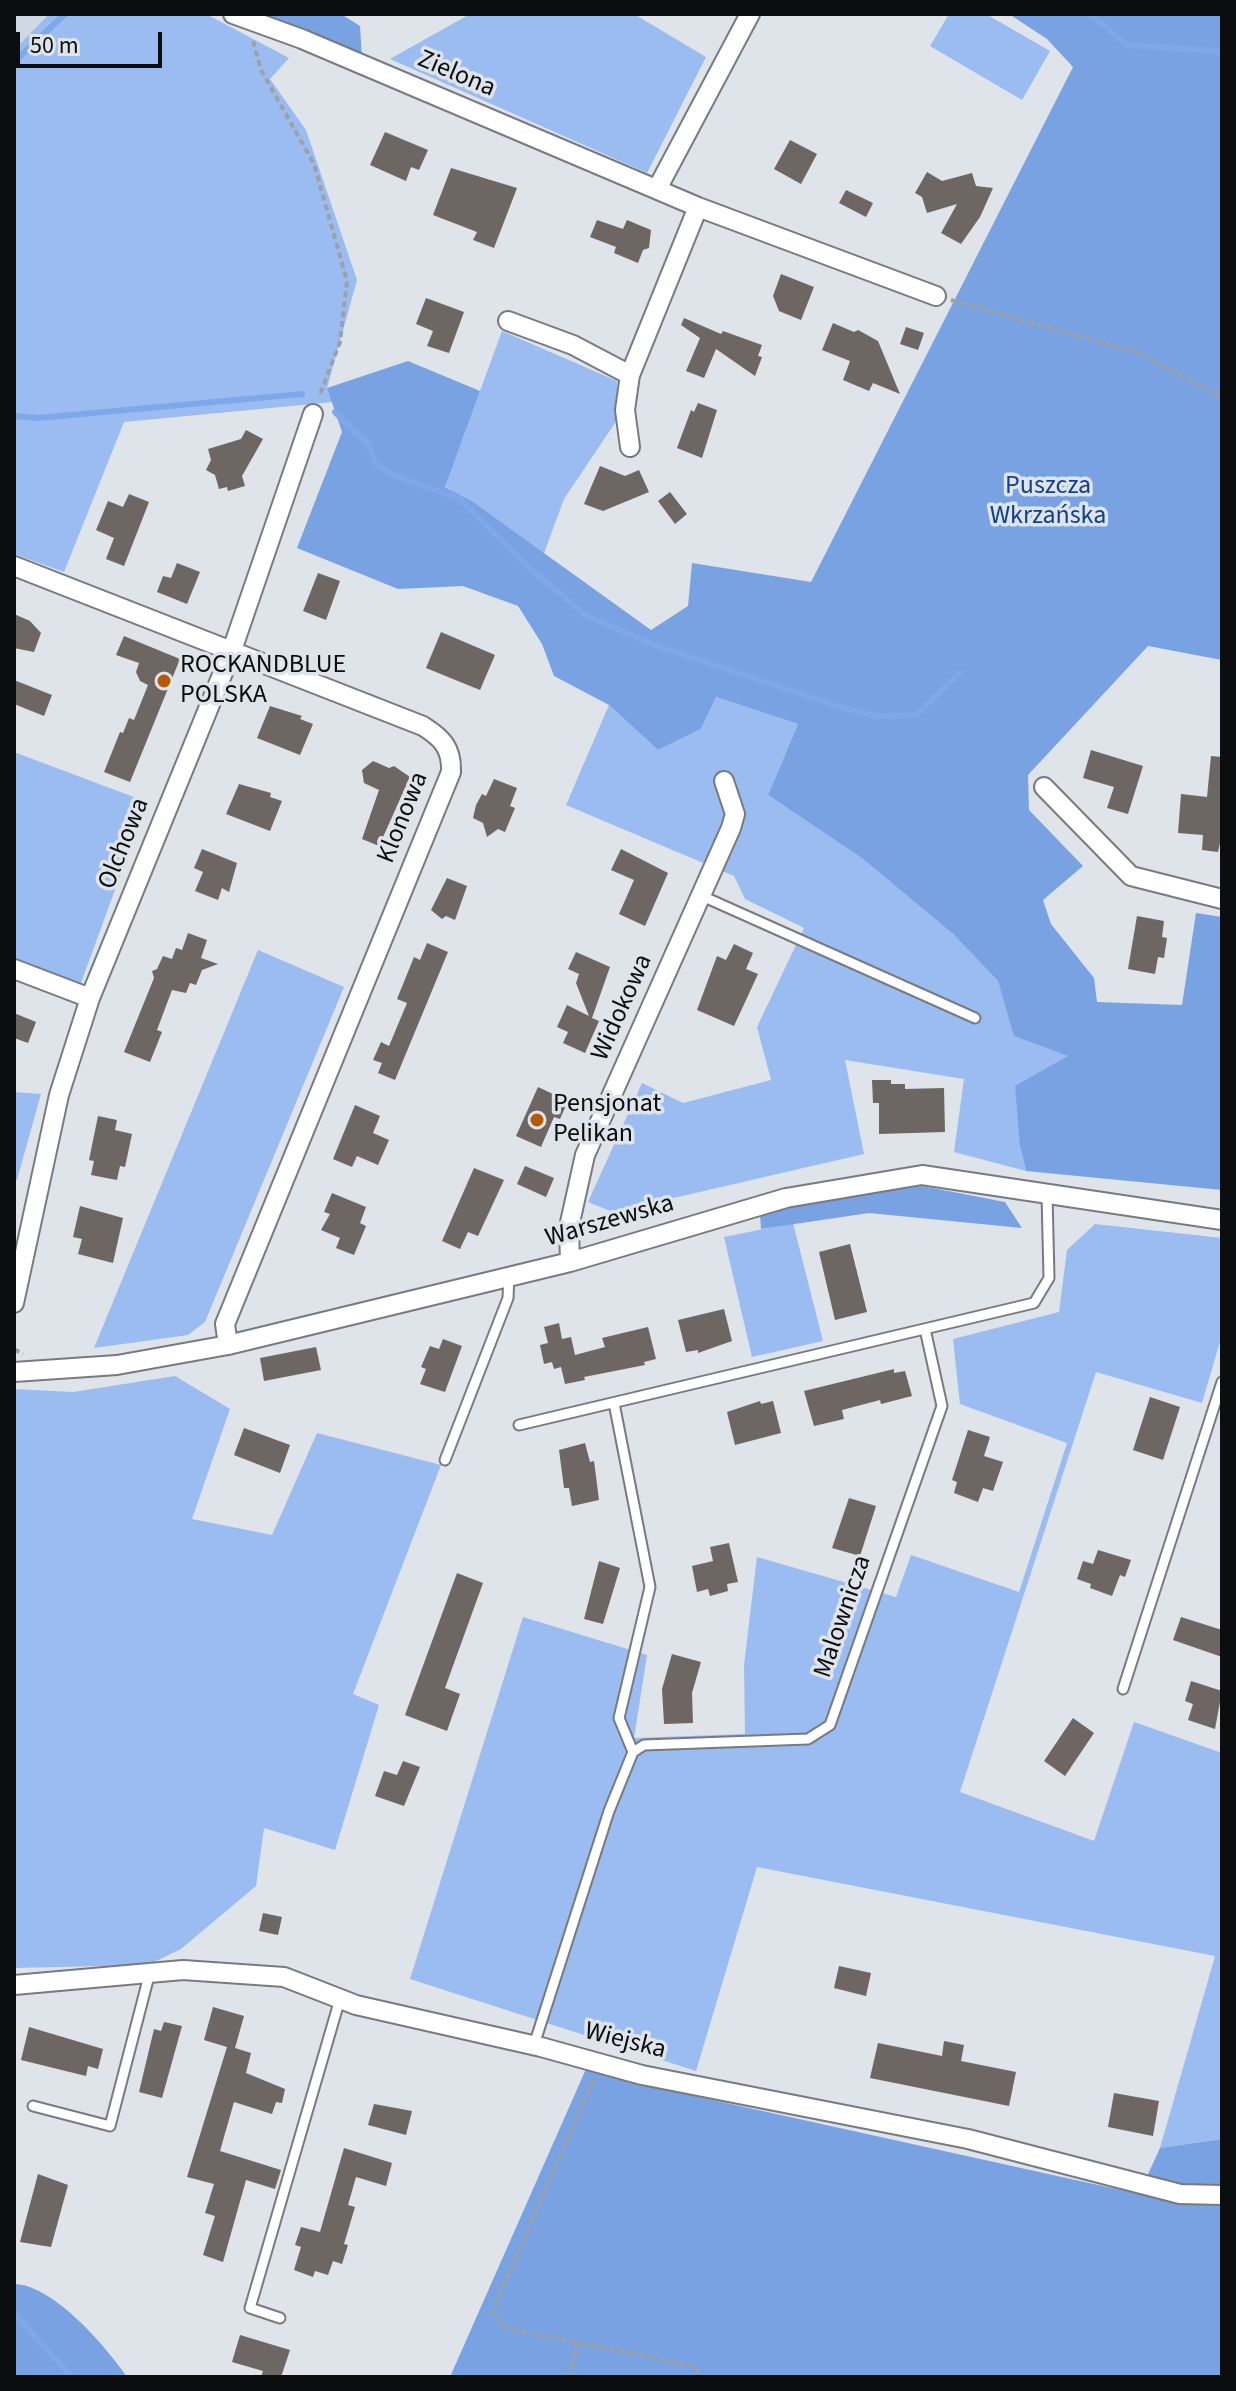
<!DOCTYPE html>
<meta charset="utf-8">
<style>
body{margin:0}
#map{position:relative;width:1236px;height:2391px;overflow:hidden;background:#dfe3ea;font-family:"Source Sans 3",sans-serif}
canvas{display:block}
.frame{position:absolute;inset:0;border:16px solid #0b0d0f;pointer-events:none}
.scale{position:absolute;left:16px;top:32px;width:146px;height:36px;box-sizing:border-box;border:4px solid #0b0d0f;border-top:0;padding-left:10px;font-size:24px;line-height:28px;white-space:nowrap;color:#0b0d0f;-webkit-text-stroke:6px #dfe3ea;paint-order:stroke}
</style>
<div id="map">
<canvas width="1236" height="2391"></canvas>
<div class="frame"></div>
<div class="scale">50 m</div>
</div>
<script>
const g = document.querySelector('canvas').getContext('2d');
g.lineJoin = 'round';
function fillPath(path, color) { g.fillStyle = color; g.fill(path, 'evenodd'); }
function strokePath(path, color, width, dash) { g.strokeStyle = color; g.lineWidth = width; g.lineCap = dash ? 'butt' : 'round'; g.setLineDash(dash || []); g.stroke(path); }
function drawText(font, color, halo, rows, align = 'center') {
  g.font = font + ' "Source Sans 3",sans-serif'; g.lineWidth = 7; g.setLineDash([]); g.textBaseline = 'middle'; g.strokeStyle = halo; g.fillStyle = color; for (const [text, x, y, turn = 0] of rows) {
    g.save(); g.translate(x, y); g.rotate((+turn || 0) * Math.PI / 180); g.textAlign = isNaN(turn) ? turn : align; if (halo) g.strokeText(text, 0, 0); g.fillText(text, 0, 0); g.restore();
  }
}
fillPath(new Path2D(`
 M14,14H49L14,50Z`), '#cfd8e5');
fillPath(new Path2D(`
 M49,14H206L289,58L270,79L306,130L357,280L327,388L333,402L124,422L64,572L14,554V50Z
 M470,14H634L706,57L647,173L390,59Z
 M949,14H986L1050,51L1022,100L930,46Z
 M502,331L617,381L619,417L564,499L544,553L445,486Z
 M716,697L798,724L768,795L863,859L953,934L998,981L1015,1036L1069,1056L1020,1146L1026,1171L954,1152L964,1079L845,1060L864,1154L613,1212L588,1202L642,1083L683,1103L771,1080L757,1027L804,928L745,899L734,876L566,805L609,705L658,750L701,729Z
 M14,752L147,802L77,994L14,974Z
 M258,950L344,987L205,1322L188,1335L94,1348Z
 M14,1092L41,1094L17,1180H14Z
 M793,1223L823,1341L752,1357L724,1237Z
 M1095,1224L1222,1238V1335L1202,1403L1096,1372L960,1792L1094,1841L1134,1722L1222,1753V2139L1160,2148L1215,1956L757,1867L696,2071L410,1979L523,1617L647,1655L634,1738L745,1734L744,1665L757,1557L896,1597L911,1555L1019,1592L1067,1443L960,1404L953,1339L1059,1312L1067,1250Z
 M175,1376L230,1409L192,1519L272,1535L317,1433L441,1465L353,1694L379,1705L335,1850L264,1828L256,1886L181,1949L148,1965L14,1968V1389L73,1392Z`), '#9bbcf0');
fillPath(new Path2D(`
 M251,14H341L360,26L362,59Z
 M1009,14H1222V660L1148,646L1028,775L1029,810L1083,866L1043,900L1051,924L1094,978L1097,1002L1182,1005L1196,913L1222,917V1190L1026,1171L1020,1146L1015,1086L1068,1056L1014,1036L998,981L953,934L863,859L768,795L798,724L716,697L701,729L658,750L609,705L554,676L542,644L518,606L463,586L398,589L297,548L342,432L327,388L408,361L480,391L445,487L473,502L651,630L688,606L692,563L811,582L1073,67L1047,39Z
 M922,1186L1005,1202L1022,1228L869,1213L761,1229L760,1214L822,1199Z
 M586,2069L690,2095L1139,2194L1160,2148L1222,2139V2377H450Z
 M14,2284C52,2284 106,2346 127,2377H14Z`), '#79a2e2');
strokePath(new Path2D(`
 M1090,14L1127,45L1217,51L1222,55
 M14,62L65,14
 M335,412L368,444L376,464L393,475L460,499L532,570L585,615L654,645L840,707L877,716L916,715L960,673
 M14,416L38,418L302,394
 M14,2313L72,2377`), '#7fa8ea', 6);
fillPath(new Path2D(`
 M385,132L428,150L419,170L411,167L406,181L370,165Z
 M790,140L817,154L801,184L774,169Z
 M451,168L517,188L494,248L473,240L477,232L433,215Z
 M927,172L942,181L972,173L976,186L993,188L980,217L961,244L941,233L957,204L927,213L922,197L915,193Z
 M846,190L873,203L866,217L839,203Z
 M597,220L623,229L627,220L651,230L649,248L643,250L638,263L614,253L616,247L590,237Z
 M781,274L814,287L801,320L779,311L773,296Z
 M426,298L464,312L449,353L427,346L433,331L416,324Z
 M684,318L721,334L723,331L762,345L758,356L762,357L755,376L716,349L704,378L686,371L700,338L681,325Z
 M833,323L854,332L858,330L878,341L900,394L873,383L869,391L843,380L850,361L822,350Z
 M906,327L924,333L918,350L900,344Z
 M698,403L717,410L702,458L677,448L691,410L694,412Z
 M246,430L263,439L242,476L245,486L228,491L227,487L219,489L215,475L206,470L211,460L208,449L241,439Z
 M600,466L625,476L639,470L649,492L603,511L584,504Z
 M670,492L687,514L675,524L658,501Z
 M129,494L149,502L124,566L106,559L114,538L96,530L108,501L123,507Z
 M177,563L200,572L187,604L157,592L163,576L171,578Z
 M318,573L340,581L326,620L303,611Z
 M14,614L30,621L41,633L34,652L14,648Z
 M441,632L495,655L480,690L426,668Z
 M124,636L180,659L130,782L104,772L120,732L123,733L129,718L134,720L148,685L140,681L136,672L139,663L116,655Z
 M14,680L52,695L44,716L14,704Z
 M270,706L302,716L300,719L313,724L300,755L257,738Z
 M1091,750L1143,766L1128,814L1107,808L1114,787L1083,778Z
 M1211,756L1222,757V834L1218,852L1202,850L1203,835L1178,833L1181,794L1207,797Z
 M373,761L389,768L394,766L410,777L379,846L362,839L379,790L364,783L362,770Z
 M494,779L517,788L510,806L515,808L505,832L498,829L487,837L483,823L473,818L476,805L482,794L486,796Z
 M239,784L271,793L270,797L282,801L270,831L226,814Z
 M202,849L237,863L229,892L222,888L218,900L195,891L203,872L194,868Z
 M621,849L668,873L645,926L619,914L634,880L611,870Z
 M447,878L467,886L455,920L446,916L442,919L431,910Z
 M1137,916L1164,921L1162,937L1167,938L1164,958L1158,957L1155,974L1128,969Z
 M188,933L207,940L201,958L218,964L202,970L196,985L190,983L186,993L172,990L157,1030L162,1032L150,1062L124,1052L154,978L152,971L157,969L163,956L172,959L176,948L182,950Z
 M427,943L448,952L395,1080L378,1073L382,1063L373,1060L381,1042L389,1046L407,1003L397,999L414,957L420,960Z
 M734,944L753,953L746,969L758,974L734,1026L697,1010L717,956L726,960Z
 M576,952L610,967L592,1018L599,1021L585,1053L563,1043L568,1032L557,1027L567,1005L589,1016L576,983L579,974L568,969Z
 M14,1013L36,1022L28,1043L14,1038Z
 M872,1080H891V1084H905V1089L944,1088L945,1132L879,1134V1103H873Z
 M538,1087L568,1101L560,1119L554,1117L541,1147L516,1136Z
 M355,1105L380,1116L373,1133L389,1140L378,1165L357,1156L352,1167L333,1159Z
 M98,1116L117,1120L115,1130L132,1134L125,1167L120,1166L117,1180L91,1175L94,1161L89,1160Z
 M525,1166L554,1178L546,1197L517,1184Z
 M474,1168L504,1180L478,1236L468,1232L460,1249L442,1241Z
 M332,1193L366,1207L360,1223L366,1226L354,1255L336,1248L340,1238L321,1230L330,1214L324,1212Z
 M80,1206L123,1218L113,1263L78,1254L82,1239L73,1237Z
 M850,1244L867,1312L835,1320L819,1252Z
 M724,1309L732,1341L698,1353V1350L686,1352L678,1320Z
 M559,1323L562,1339L571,1337L575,1355L605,1347L602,1338L648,1327L656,1359L644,1362L645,1365L584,1377L585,1380L565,1384L561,1367L554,1369L552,1362L544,1364L540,1345L548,1343L544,1327Z
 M443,1339L462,1346L445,1392L420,1384L426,1369L421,1367L430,1346L439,1349Z
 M316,1347L321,1370L264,1381L260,1358Z
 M894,1369V1373L905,1371L912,1396L881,1404L880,1400L842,1410L844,1419L814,1426L804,1391Z
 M1150,1397L1180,1407L1163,1460L1133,1450Z
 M760,1401L761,1404L773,1401L781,1433L735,1445L727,1412Z
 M244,1428L290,1445L280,1473L234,1455Z
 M968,1430L990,1437L984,1456L1003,1462L993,1491L983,1488L978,1502L954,1493L957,1482L952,1480Z
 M585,1443L590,1462L594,1461L599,1500L572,1506L569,1488H564L559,1450Z
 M849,1498L876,1506L860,1556L832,1548Z
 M729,1543L738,1582L727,1584L728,1591L710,1596L708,1589L697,1592L692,1566L713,1561L710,1547Z
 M1098,1550L1131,1560L1125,1577L1120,1575L1112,1596L1090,1588L1091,1584L1077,1579L1083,1561L1093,1564Z
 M599,1561L620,1568L603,1624L584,1619Z
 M457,1573L483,1583L445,1688L460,1694L447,1731L405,1715Z
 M1181,1617L1222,1630V1657L1173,1640Z
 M672,1654L701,1662L692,1693L693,1723L664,1724L662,1689Z
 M1191,1681L1222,1691L1215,1729L1188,1720L1193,1704L1185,1701Z
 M1073,1718L1094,1733L1065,1776L1044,1761Z
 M403,1761L420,1767L404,1806L375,1796L384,1771L397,1775Z
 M263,1913L282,1917L278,1935L259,1931Z
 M839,1966L871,1973L866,1996L834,1988Z
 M213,2007L244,2016L235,2048L251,2053L246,2073L285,2089L282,2103L276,2102L272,2114L234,2102L220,2151L281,2170L275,2189L246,2180L223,2262L203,2255L215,2216L205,2213L214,2184L187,2177L227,2047L204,2040Z
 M164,2022L182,2026L162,2098L139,2092L154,2029L161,2031Z
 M29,2027L103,2049L98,2069L88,2066L86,2076L21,2060Z
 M944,2041L964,2045L961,2061L1016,2072L1009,2106L870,2078L878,2043L942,2056Z
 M1114,2093L1159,2101L1153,2136L1108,2127Z
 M374,2104L412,2111L406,2135L368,2125Z
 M344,2148L392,2163L386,2186L356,2177L348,2205L355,2207L344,2244L348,2245L342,2264L333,2261L328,2275L315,2271L313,2277L294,2270L301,2247L295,2245L301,2227L320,2232Z
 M38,2174L68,2185L51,2247L20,2242Z
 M240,2335L290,2350L281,2377H261L263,2371L232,2362Z`), '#6d6662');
const service = new Path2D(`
 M702,896L975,1018
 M519,1425L1034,1303L1049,1278L1047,1194
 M445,1460L508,1298L509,1275
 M1123,1689L1222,1382
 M633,1752L644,1745L808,1739L830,1725L942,1406L925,1329
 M534,2045L609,1811L633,1752L619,1718L650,1587L614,1403
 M33,2106L110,2126L150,1972
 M280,2318L250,2308L340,1999`);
const minor = new Path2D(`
 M233,14L302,39L698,207L936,296
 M657,189L750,14
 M508,321L573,345L630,375
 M630,447L625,410L630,375L698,207
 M14,566L423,726C442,738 452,748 451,772L225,1324L228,1345
 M1044,787L1131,876L1222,899
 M14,969L90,998
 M570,1262L569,1227L585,1155L731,828L735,814L724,781
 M14,1303L59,1095L90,998L231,653L313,414
 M14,1372L117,1365L228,1345L570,1262L786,1198L922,1175L1222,1220
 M14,1985L183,1970L284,1977L356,2005L541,2047L642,2075L968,2139L1180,2194L1222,2195`);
strokePath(service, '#777b81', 13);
strokePath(minor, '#777b81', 22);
strokePath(new Path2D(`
 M253,41L261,70L314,164L347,281L340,342L319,397
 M951,300L1136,352L1222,397
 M14,1349L23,1354
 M593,2080L492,2312L507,2329L695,2366L700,2377
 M570,2377L577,2343`), '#9da0a6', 4, [6, 4]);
strokePath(service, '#fff', 9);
strokePath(minor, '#fff', 18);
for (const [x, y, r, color] of [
 [164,681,8,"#b65905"],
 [537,1120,8,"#b65905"]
]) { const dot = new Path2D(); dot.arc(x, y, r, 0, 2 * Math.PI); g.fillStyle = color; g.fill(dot); strokePath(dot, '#dfe3ea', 3); }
drawText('26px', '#0b0d0f', '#dfe3ea', [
 ["Zielona",456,75,23],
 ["Klonowa",404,818,-68],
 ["Olchowa",125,844,-68],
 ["Widokowa",623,1008,-66],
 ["Warszewska",610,1222,-16],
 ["Malownicza",844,1617,-71],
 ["Wiejska",625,2042,14]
]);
drawText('26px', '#0f418c', '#dfe3ea', [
 ["Puszcza",1048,487],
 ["Wkrzańska",1048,517]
]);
drawText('26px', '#0b0d0f', '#dfe3ea', [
 ["ROCKANDBLUE",180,666],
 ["POLSKA",180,696],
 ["Pensjonat",553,1105],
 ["Pelikan",553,1135]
], 'left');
</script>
